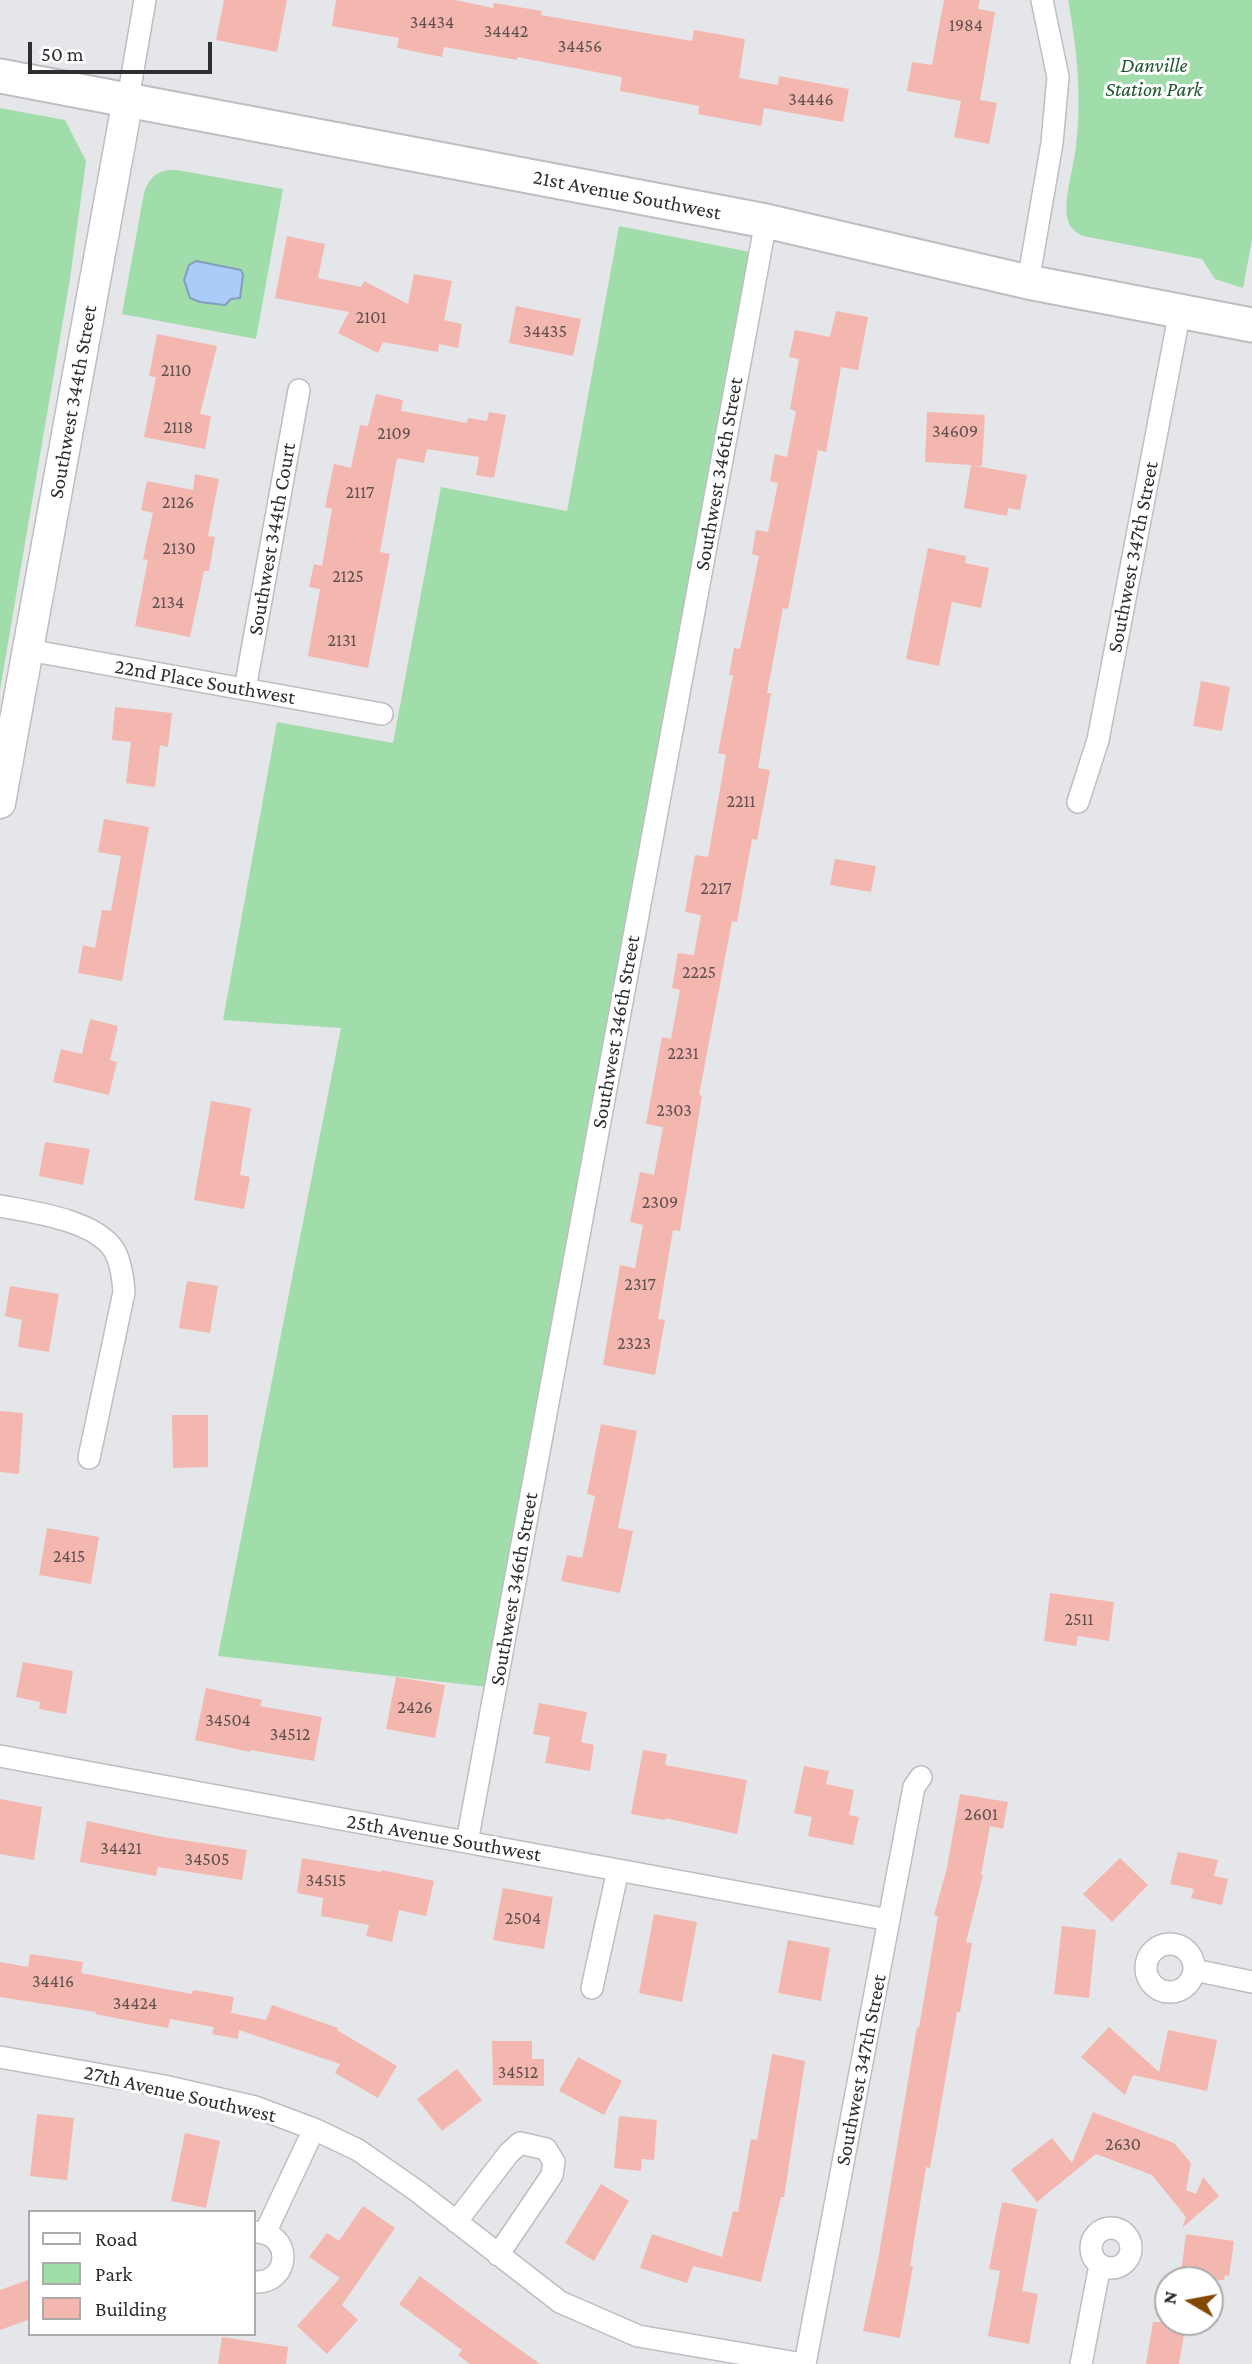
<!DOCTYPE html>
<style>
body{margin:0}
#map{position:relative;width:1252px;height:2364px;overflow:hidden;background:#e4e6e9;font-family:"Crimson Pro",serif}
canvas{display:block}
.legend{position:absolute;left:28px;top:2210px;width:228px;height:126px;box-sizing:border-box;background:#fff;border:2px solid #ababac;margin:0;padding:9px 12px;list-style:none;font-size:21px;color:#2d2e2f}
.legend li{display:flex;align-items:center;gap:14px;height:35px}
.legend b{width:35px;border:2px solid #ababac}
.north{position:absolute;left:1154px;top:2266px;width:70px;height:70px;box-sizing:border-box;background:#fff;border:2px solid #ababac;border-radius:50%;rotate:280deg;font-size:19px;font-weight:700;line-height:28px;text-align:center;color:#2d2e2f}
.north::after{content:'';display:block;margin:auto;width:24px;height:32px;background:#834800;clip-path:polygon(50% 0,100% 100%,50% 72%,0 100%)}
.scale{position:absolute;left:28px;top:42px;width:184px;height:32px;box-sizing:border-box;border:4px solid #2d2e2f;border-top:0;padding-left:9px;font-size:21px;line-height:24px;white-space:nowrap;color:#2d2e2f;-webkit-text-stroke:5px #fff;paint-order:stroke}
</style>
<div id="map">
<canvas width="1252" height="2364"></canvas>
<ul class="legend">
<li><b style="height:9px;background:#fff"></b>Road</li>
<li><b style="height:19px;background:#a1ddaa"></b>Park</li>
<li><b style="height:19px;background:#f4b7b0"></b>Building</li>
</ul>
<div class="north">N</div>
<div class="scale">50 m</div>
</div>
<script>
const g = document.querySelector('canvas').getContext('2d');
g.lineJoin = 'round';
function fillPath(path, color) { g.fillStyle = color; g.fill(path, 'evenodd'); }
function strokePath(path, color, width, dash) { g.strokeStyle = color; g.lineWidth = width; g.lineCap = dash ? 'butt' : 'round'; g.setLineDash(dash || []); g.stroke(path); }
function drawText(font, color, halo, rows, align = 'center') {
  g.font = font + ' "Crimson Pro",serif'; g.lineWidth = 6; g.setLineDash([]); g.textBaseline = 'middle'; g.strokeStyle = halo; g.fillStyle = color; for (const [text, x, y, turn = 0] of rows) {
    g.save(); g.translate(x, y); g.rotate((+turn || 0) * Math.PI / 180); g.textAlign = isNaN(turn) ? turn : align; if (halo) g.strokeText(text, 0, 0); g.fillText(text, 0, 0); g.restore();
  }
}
fillPath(new Path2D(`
 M1068,0H1252V240L1243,288L1215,279L1202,259L1083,236C1074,232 1068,226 1067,216C1064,198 1074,165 1076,146C1082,97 1077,48 1068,0Z
 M0,108L65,120L86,161L70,279L0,690Z
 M177,170L283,189L256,339L122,314L144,193C150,176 158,169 177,170Z
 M619,226L760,254L496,1688L218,1656L341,1028L223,1020L277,722L393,743L441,487L567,511Z`), '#a1ddaa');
const water = new Path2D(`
 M196,261L241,270L243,275L240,298L231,299L225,305L200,302L190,298L184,280L189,265Z`);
fillPath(water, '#abccf8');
strokePath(water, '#859dbc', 2);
fillPath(new Path2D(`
 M224,0H287L277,52L216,40Z
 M336,0H455L493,8L494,3L542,11L541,15L692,41L694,30L745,39L739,78L778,85L779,76L849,89L843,122L764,108L761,126L698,114L699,106L620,91L622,77L517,57V60L444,47L442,57L397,48L399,38L332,26Z
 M944,0H980L978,9L995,12L980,100L997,103L989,144L954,137L961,101L907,91L912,62L932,65Z
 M287,236L325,244L318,278L361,287L364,281L408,304L414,274L452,281L444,320L462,324L458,348L439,344L438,352L383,342L378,353L338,333L349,312L275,298Z
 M516,306L581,319L573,356L509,343Z
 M836,311L868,317L858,370L841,367L826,452L818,450L788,609L783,608L767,693H771L758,768L770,770L757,840L752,839L737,922L732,921L699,1095L702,1096L680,1231L673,1230L658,1319L665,1320L655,1375L603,1365L620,1265L635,1268L643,1225L630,1222L640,1172L654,1175L663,1127L646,1124L662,1037L671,1039L680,990L672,988L678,953L694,955L701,915L685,912L695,855L708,857L726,755L718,753L733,675H729L734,648L740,649L759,556L752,554L756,530L768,532L778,483L770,481L775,454L787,457L796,411L790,409L799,359L789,357L795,330L830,337Z
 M157,334L217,346L200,414L211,416L205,449L144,437L156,377L149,376Z
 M376,394L403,400L401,411L467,423L468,418L487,421L489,412L506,415L494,478L476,475L479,457L427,449L424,463L397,458L380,552L390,554L368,668L308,656L320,589L309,587L314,564L322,566L332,509L325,507L334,464L351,468L360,425L368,426Z
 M927,412L985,415L982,466H975L1027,475L1020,510L1008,508L1007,516L964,508L971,465L925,462Z
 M195,474L219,479L208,536L215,537L209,571H204L190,637L135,626L148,560L143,559L153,513L141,510L147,481L193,490Z
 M928,548L966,556L965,563L989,568L981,608L952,602L939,666L906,659Z
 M1201,681L1230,687L1222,731L1193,726Z
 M115,707L172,713L168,747L160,745L155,787L126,783L131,742L112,740Z
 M104,819L149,827L122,981L78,973L83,945L95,948L102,910L111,911L121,856L98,852Z
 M835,859L876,866L871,892L830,885Z
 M90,1019L118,1026L110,1060L117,1062L109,1095L53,1082L61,1049L82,1054Z
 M211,1101L251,1108L240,1175L250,1177L244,1209L194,1200Z
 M45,1142L90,1149L83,1185L39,1176Z
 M187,1281L218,1286L210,1333L179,1328Z
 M10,1286L59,1294L49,1352L18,1347L22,1320L5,1316Z
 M0,1411L23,1413L19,1474L0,1472Z
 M172,1415H208V1467L173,1468Z
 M601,1424L637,1431L618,1528L633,1531L620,1593L561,1581L567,1555L582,1558L595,1496L587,1494Z
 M47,1528L99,1537L91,1584L39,1575Z
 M1050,1593L1114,1602L1109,1641L1078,1636L1076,1646L1044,1641Z
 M23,1662L73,1671L66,1714L39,1709L40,1702L16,1697Z
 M396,1677L445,1685L435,1738L386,1729Z
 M206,1688L262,1700L260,1706L322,1717L314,1761L250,1750V1752L195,1740Z
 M539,1703L587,1712L581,1742L594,1745L590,1771L545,1763L550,1737L533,1734Z
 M643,1750L667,1754L665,1765L747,1780L737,1834L665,1818V1820L631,1814Z
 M804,1766L829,1771L826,1784L854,1790L849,1815L859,1817L853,1845L808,1836L812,1817L794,1813Z
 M960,1794L1008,1802L1003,1829L990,1826L981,1875H983L966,1942L972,1943L960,2012H957L930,2168L926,2167L910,2266H913L900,2338L863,2331L878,2260L917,2027L919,2028L938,1916L934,1915L947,1868Z
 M0,1799L42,1807L34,1860L0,1854Z
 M87,1821L163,1837L247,1850L242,1880L158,1867L156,1876L80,1862Z
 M1178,1852L1218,1860L1214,1876L1228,1879L1222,1905L1191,1898L1194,1889L1170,1884Z
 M302,1858L381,1872L382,1870L434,1881L426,1916L399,1910L392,1942L366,1936L369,1925L321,1916L323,1898L297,1893Z
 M1120,1858L1148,1885L1112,1922L1083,1894Z
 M503,1888L553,1897L544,1949L493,1940Z
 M654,1914L697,1922L682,2002L639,1993Z
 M1062,1926L1096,1930L1089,1998L1054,1994Z
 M788,1940L830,1948L821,2001L778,1993Z
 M30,1954L83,1962L81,1973L192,1994L193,1990L234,1997L231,2013L266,2020L272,2005L338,2028L337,2030L397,2066L378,2098L335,2073L340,2064L239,2030L238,2039L212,2034L214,2027L170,2019L168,2028L95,2014L96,2012L0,1997V1962L28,1967Z
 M1109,2027L1159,2072L1168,2030L1217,2040L1207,2091L1133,2075L1125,2095L1081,2057Z
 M492,2041H532V2059H544V2086L493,2085Z
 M772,2054L805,2061L784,2197H781L761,2282L693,2266L687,2283L640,2268L652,2234L722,2257L733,2211L738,2212L751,2139L757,2140Z
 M578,2057L622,2081L604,2115L559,2091Z
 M457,2069L482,2100L442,2131L417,2099Z
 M1093,2112L1174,2143L1191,2163L1186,2190L1196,2194L1203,2177L1219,2196L1182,2228L1186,2217L1152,2175L1096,2154L1037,2202L1011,2170L1052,2138L1072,2163Z
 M37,2114L74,2118L67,2180L30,2176Z
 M619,2116L657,2120L654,2160L642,2159L641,2171L614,2168Z
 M185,2133L220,2141L206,2208L171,2201Z
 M601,2184L629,2201L594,2261L565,2243Z
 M1002,2202L1037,2209L1022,2291L1038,2294L1029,2344L988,2336L1000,2271L989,2269Z
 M363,2206L395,2228L342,2305L358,2320L327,2354L297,2326L340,2278L309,2257L327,2233L339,2241Z
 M1186,2234L1234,2241L1229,2276L1225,2275L1224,2280H1180Z
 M420,2276L480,2321L540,2364H470L458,2355L462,2350L399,2304Z
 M30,2279V2319L0,2330V2290Z
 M1153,2322H1186L1179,2364H1146Z
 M222,2337L288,2347L286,2364H218Z`), '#f4b7b0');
const street = new Path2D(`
 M128,99L145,0
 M1028,282L1052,143L1058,77L1042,0
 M28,650L382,714
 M245,689L299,390
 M1078,802L1098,740L1180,311
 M0,1206C32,1212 95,1220 114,1250C121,1262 123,1278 124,1292L89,1458
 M0,1756L889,1920
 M467,1842L766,221
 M1146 1968a24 24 0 1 1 48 0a24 24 0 1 1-48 0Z
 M1194,1970L1252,1982
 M592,1988L618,1870
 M0,2057L164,2086L255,2107L314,2129L358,2150L417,2191L560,2302L638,2336L803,2364
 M456,2222L509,2153L520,2143L546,2149L554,2162L552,2175L498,2255
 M1091 2248a20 20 0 1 1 40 0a20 20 0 1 1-40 0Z
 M254,2232C293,2231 292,2284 254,2282
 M265,2233L314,2129
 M805,2364L914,1787L921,1777
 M1081,2364L1100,2265`);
const secondary = new Path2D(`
 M0,803L128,99`);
const primary = new Path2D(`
 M0,76L766,221L1028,282L1252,325`);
strokePath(street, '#bcbec1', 24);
strokePath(secondary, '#bcbec1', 33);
strokePath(primary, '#bcbec1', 37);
strokePath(street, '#fff', 21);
strokePath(secondary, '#fff', 30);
strokePath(primary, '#fff', 33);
drawText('18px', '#5f504f', null, [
 ["34434",432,22],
 ["1984",966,25],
 ["34442",506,31],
 ["34456",580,46],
 ["34446",811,99],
 ["2101",371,317],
 ["34435",545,331],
 ["2110",176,370],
 ["2118",178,427],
 ["34609",955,431],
 ["2109",394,433],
 ["2117",360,492],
 ["2126",178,502],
 ["2130",179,548],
 ["2125",348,576],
 ["2134",168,602],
 ["2131",342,640],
 ["2211",741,801],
 ["2217",716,888],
 ["2225",699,972],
 ["2231",683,1053],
 ["2303",674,1110],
 ["2309",660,1202],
 ["2317",640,1284],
 ["2323",634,1343],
 ["2415",69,1556],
 ["2511",1079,1619],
 ["2426",415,1707],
 ["34504",228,1720],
 ["34512",290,1734],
 ["2601",981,1814],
 ["34421",121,1848],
 ["34505",207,1859],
 ["34515",326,1880],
 ["2504",523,1918],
 ["34416",53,1981],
 ["34424",135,2003],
 ["34512",518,2072],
 ["2630",1123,2144]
]);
drawText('italic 21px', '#20572d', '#fff', [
 ["Danville",1154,66],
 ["Station Park",1154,90]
]);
drawText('21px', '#2d2e2f', '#fff', [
 ["21st Avenue Southwest",627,195,11],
 ["Southwest 344th Street",73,402,-80],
 ["Southwest 346th Street",719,474,-80],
 ["Southwest 344th Court",272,539,-80],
 ["Southwest 347th Street",1133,557,-79],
 ["22nd Place Southwest",205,682,10],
 ["Southwest 346th Street",616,1032,-80],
 ["Southwest 346th Street",514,1589,-80],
 ["25th Avenue Southwest",444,1838,10],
 ["Southwest 347th Street",861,2070,-79],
 ["27th Avenue Southwest",180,2094,13]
]);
</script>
